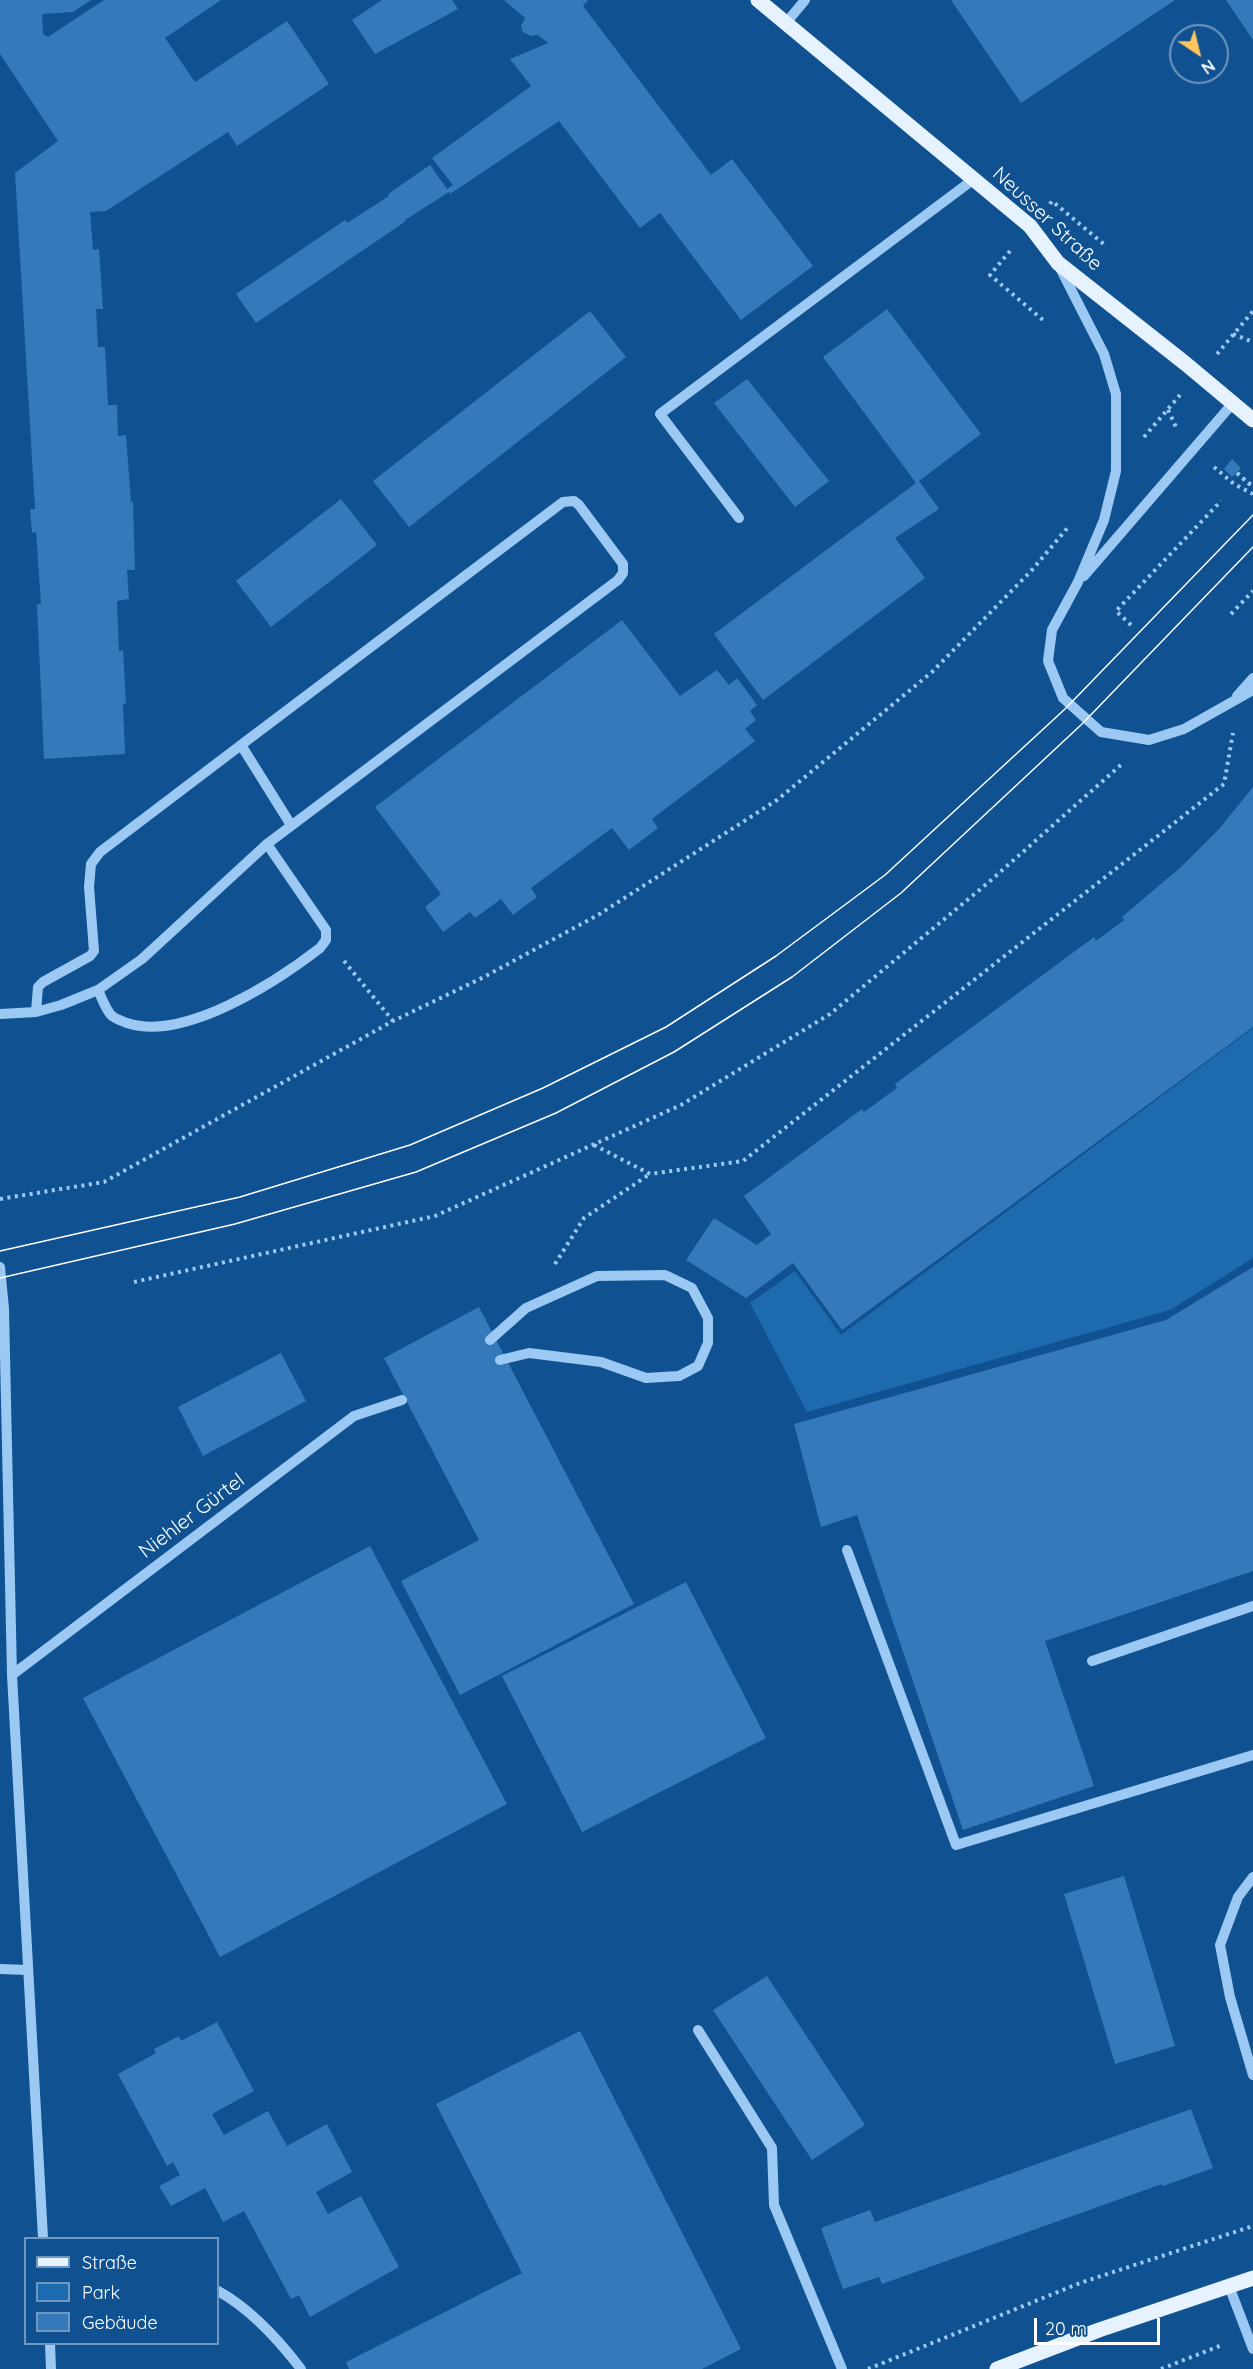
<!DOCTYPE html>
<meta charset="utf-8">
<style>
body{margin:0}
#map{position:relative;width:1253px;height:2369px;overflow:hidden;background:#105291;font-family:Quicksand,sans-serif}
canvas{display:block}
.legend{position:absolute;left:24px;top:2237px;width:195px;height:108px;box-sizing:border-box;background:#105291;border:2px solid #7097bd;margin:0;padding:8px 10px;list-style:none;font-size:18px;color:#fff}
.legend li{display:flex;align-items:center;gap:12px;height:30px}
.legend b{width:30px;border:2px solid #7097bd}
.north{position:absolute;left:1169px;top:24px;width:60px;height:60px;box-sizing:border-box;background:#105291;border:2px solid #7097bd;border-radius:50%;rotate:145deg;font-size:16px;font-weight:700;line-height:24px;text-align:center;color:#fff}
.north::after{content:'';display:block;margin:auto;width:21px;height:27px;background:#ffc55d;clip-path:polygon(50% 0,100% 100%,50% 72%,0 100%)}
.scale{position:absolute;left:1034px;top:2318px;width:126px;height:27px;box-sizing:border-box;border:3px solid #fff;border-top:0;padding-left:8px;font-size:18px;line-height:21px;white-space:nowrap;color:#fff;-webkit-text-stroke:4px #105291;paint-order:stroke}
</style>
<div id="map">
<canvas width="1253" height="2369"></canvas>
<ul class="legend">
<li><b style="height:8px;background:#e7f2ff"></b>Straße</li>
<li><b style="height:16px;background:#1e6aaf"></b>Park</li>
<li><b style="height:16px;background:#3479b9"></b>Gebäude</li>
</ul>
<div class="north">N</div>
<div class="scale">20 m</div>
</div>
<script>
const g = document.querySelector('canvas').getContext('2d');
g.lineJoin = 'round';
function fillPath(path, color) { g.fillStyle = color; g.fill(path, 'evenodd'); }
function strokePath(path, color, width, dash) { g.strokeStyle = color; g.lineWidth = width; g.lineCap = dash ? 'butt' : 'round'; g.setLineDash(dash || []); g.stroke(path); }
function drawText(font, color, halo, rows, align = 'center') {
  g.font = font + ' Quicksand,sans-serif'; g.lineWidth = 4.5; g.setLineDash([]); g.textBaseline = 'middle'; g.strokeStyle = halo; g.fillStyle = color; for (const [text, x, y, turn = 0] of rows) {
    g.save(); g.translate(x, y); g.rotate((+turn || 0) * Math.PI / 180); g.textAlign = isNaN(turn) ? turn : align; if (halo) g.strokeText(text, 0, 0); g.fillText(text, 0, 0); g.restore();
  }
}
fillPath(new Path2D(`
 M1253,1028V1258L1170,1310L807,1412L750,1303L795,1271L841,1335Z`), '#1e6aaf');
fillPath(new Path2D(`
 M0,0H91L73,12L42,14L43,34L48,37L104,0H221L165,38L195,82L287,21L329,84L237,146L228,132L106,211L90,212L93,250L99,249L103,309H96L98,347H105L108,405H117L118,436L126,435L131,502H133L135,570H127L129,599L117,601L119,651L123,650L126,703L123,704L125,754L44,759L37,604H41L36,532L32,533L30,509H35L15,173L58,141L0,54Z
 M382,0H452L458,9L375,54L352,20Z
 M504,0H588L583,6L711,175L732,159L813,266L741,320L660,213L640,228L559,121L450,194L449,192L405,220L406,221L256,323L236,294L345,220L347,223L389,196L388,194L430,165L447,189L453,185L432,158L531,86L510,59L548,43L538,35L531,36L523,32L521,26L525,18Z
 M951,0H1175L1021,103Z
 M1226,0H1253V40Z
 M887,309L981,434L919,481L939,509L895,538L925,578L763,700L714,634L916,483L823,357Z
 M590,311L626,357L409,527L373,481Z
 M747,379L829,481L795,507L714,403Z
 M1232,459L1241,468L1232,477L1224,469Z
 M341,499L377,545L271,627L236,581Z
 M622,620L680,696L717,670L729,685L737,678L757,705L750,711L756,720L745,729L755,741L652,819L658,828L629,850L612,828L531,888L537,897L513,915L501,899L475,918L470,912L443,932L425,907L441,894L375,807Z
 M1253,787V1027L842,1330L793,1263L746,1298L686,1260L714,1218L757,1245L771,1234L744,1196L862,1109L864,1112L897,1088L895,1084L1094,937L1096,941L1124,920L1122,917L1182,866L1219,829Z
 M1253,1267V1571L1045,1641L1094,1786L963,1830L857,1515L821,1527L794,1424L1166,1320Z
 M479,1307L634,1604L460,1695L401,1581L479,1540L384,1358Z
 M281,1353L306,1401L203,1456L178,1407Z
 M370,1546L507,1804L220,1957L83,1698Z
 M686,1582L766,1738L582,1832L502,1676Z
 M1124,1876L1175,2046L1115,2064L1064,1894Z
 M767,1976L865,2125L812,2160L713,2010Z
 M217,2022L254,2091L212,2114L224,2135L268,2111L287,2146L327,2124L352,2172L316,2192L328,2214L361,2196L399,2267L310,2317L299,2295L291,2299L244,2211L223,2222L205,2188L171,2206L159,2186L180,2175L173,2162L167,2166L118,2074L156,2053L154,2049L179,2036L181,2041Z
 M580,2031L741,2349L702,2369H349L346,2362L522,2273L436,2104Z
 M1191,2109L1213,2168L1163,2186L1162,2184L882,2284L879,2277L843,2289L821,2228L870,2210L875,2222Z`), '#3479b9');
strokePath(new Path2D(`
 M1050,204L1052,201L1106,246
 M1010,251L990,275L1043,320
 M1233,334L1253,342
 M1217,354L1253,311
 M1168,410L1176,427
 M1144,437L1180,395
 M1214,467L1234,484L1253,494
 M1237,473L1253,487
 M1231,614L1253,591
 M1131,625L1116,611L1221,501
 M344,961L393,1021
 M594,1145L650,1174L743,1161L1224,784L1233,733
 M0,1199L104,1182L393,1021L484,977L598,915L777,800L932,672L1032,570L1069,526
 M555,1264L584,1218L650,1174
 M134,1282L435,1216L681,1105L830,1014L989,882L1123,763
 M868,2369L1080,2283L1253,2226
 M1161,2369L1222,2345`), '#9bc9f3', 4, [3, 4.5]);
strokePath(new Path2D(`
 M786,23L805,0
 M1059,266L1104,354L1116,394V471L1104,520L1078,582L1052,630L1048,661L1063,698L1101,732L1149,740L1184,729L1253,690
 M739,518L660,414L974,179
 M1084,576L1233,403
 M1237,696L1253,678
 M98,990C102,998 105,1008 111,1015C115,1019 122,1021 127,1023C184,1042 276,982 320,948L326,940V930L267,844
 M36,1012L38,987L43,982L90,956L94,951L89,887L91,864L100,852L241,745L291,825
 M0,1014L36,1012L61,1005L98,990L142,959L267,844L618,580L623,573V564L579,505L574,501L563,502L241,745
 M0,1267L4,1309L12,1675L43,2238
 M490,1340L526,1308L597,1276L665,1275L692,1288L708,1318V1343L698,1366L679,1376L646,1378L601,1362L529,1353L500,1360
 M847,1550L956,1845L1253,1755
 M1092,1661L1253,1606
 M12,1675L354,1416L402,1400
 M1253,1877L1238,1897L1220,1945L1230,1997L1253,2075
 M0,1969L28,1970
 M698,2030L772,2148L774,2205L842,2369
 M1229,2286L1253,2349
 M218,2291C251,2309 278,2339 301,2369
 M50,2344L51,2369`), '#9bc9f3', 10);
strokePath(new Path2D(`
 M758,0L1030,226L1058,263L1186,364L1253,420
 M997,2369L1099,2330L1253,2278`), '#e7f2ff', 15);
strokePath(new Path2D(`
 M0,1251L240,1197L410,1145L543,1088L666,1027L776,956L885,875L1065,709L1253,515
 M0,1278L235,1224L416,1172L556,1113L674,1052L792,977L901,893L1082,724L1253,547`), '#fff', 1.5);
strokePath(new Path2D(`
 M1237,473L1253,487`), '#9bc9f3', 4, [3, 4.5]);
drawText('20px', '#fff', '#105291', [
 ["Neusser Straße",1047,219,43],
 ["Niehler Gürtel",192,1516,-37]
]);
</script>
